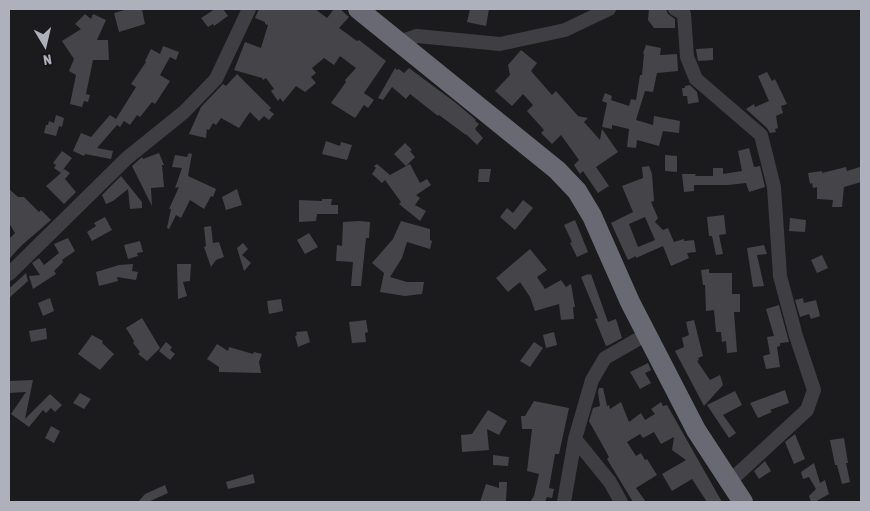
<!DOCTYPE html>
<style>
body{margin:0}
#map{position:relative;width:870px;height:511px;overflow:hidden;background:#1b1b1d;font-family:"Asap Condensed",sans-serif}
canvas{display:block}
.frame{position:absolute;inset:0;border:10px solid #aeb0bb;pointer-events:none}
.north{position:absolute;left:20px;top:20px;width:50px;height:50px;-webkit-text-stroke:4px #161518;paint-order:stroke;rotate:171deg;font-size:14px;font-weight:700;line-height:20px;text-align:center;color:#aeb0bb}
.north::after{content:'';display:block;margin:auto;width:18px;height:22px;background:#aeb0bb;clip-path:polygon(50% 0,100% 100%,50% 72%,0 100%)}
</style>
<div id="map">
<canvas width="870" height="511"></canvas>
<div class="frame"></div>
<div class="north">N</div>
</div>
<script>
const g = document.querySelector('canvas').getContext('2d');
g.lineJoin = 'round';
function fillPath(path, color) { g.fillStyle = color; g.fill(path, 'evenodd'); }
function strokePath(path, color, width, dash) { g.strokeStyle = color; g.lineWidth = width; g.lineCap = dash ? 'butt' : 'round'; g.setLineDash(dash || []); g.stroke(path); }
fillPath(new Path2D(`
 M128,9H142L145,24L119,32L114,13Z
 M215,9H223L228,16L214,26L213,24L208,27L201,18Z
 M259,9H315L327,18L334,9H340L349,17L339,28L357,41L359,40L386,61L364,93L374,100L368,108L364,105L355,118L331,103L346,82L345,80L356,68L340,56L334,65L324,58L312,68L316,73L311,77L316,83L305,92L296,86L283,102L280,98L278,101L271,91L274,89L266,78L263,80L262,78L234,70L245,42L261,48L268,25L265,24V22L255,18Z
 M470,9H489L486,26L467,22Z
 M649,9H666L668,14L675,19V28H654L648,20Z
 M85,14L91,19L93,14L106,20L97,40H108L109,60H93L86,94L90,95L88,102L84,101L82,107L70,104L76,75L69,71L74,59L62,41L81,29L75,24Z
 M646,45L661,48L660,55L677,54L678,71L657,73L653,92L645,91L636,120L653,125L654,116L680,121L679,133L663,131L659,146L637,140L636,148L627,147L629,129L612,125V129L602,127L607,103L602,101L605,93L612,96L611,100L629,106L631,99L636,100L640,75H642L644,54L643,53Z
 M163,46L179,52L176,60L170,57L160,75L170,81L155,104L152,102L140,117L137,115L130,125L124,121L120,127L117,125L97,148L113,151L111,159L85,154L84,156L73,151L81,133L91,137L110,115L116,119L136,87L131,84L146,62L145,61L151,49L160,54Z
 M713,48V60L698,61L696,49Z
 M521,50L537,63L531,71L552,95L556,91L578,116L588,118L584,122L600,140L602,129L618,152L596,167L609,186L598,193L583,171L580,174L574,165L579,160L561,135L552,144L541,133L544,130L527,111L533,105L523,94L512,106L495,91L510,75L508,65Z
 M395,68L397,70L399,69L404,73L409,68L456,103L476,120L475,121L479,124L475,129L483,138L477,145L466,134V135L439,115L438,116L410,94L406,99L392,87L383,100L378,98Z
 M767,72L772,81L775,79L787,104L781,106L783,113L776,116L778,128L775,129L776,132L770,133L767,128L746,109L754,104L755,107L769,101L758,76Z
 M237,74L271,108L269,110L274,114L269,120L264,116L259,121L250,112L239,128L221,118L216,125L213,123L209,130L207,129L206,138L189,134L201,107L223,84L226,86Z
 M690,85L697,92L699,102L688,104L687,96H683L682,88H685V86Z
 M56,115L64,118L62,127L59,126L56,136L44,133L46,125H48L49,121L54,123Z
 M326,141L340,146L341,142L352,145L347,160L322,154Z
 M405,143L412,150L410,151L415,157L406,166L394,154Z
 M749,148L754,167L760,166L765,187L749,192L746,183L728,185H694V191L684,192L682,174H696L695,176H713V168H723V174L742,171L738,151Z
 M62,151L72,158L62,171L64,169L70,173L65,179L76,192L64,204L46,186L61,173L54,168L56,165L53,163Z
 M159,153L164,165H162L164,187L151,188L152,206L132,166L142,157L143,159Z
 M189,153L192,154L188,176L216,189L213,197L211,196L204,209L190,200L181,218L176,215L169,229L167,228L171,209H169L179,187L175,188L182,168L172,167L175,155L187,157Z
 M665,155L677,156V172L665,171Z
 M377,164L390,175L410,164L420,183L427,179L431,185L416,195L420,198L415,205L426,211L420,221L399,204L401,202L385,180L382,183L372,174L376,168L374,166Z
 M649,166L652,174L654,201L651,202L658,218L655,222L663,230L668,228L674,242L684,239V241L694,240L696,252L687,253L689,258L671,266L663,246L636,258V256L628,260L611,223L633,212L622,186L643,178L642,167ZM645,217L655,240L638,247L629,224Z
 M846,167L847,171L860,167L861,182L844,187L842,207H832L833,200L817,199V187L813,188L812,183L810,184L808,173L822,171V173Z
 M479,169H491L489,182H478Z
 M121,176L142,202V208L130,209L128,189L113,201L106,204L102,195Z
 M9,189L18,197H24L39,212L41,210L51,220L22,245L9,259V239L15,233L9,223Z
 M237,189L242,205L226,210L222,197Z
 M322,199H332L331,205H338V214H317L316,221L299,222V200L322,201Z
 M523,200L533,208L515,230L500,217L507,208L513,213Z
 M724,215L726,234L719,235L723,254L716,255L712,236H709L707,217Z
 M105,217L112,230L92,241L87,232L96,226L94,223Z
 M790,218L806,220L805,232L789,231Z
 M575,220L588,252L577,257L570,243L572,242L564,225Z
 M359,221L370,222L369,238H366L361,286H351L353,262L336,261L337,245L342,246L343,222Z
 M401,221L430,229V240L432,241L430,249L407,242L402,258L390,277L407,282H424L422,294L405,296L380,292L384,273L372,263L393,239Z
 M211,226L213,243L219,242L224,257L216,260L211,267L204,247L206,246L204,227Z
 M309,233L318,247L305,254L297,240Z
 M68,238L75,251L62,260L63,262L54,271L56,274L33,289L29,276L40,275L32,263L39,258L44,265L59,253L54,244Z
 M140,241L143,252L137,253L138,256L128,259L124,245Z
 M243,243L248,249L242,255L251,263L244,271L237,248Z
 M764,245L767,254L757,255L764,286L753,287L747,248Z
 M530,249L547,270L537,277L545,289L561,280L566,287L571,284L575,307H573L574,319L561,320L559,304L535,311L530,297L520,282L508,292L496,278Z
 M822,255L828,268L817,273L811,260Z
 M133,264L132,271L138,272L136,280L117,277L118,281L99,286L96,272L119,265Z
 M177,264H191L190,281L183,282L187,296L178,299Z
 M709,269V273H732V294H740V312H734L737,352L727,353L726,341L722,342L721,332H716L714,310L706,311L705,285H703L701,270Z
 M26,273L28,281L9,298V288L12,286Z
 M588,274L589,275L591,274L608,322L616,319L622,338L609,345L606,346L595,319L598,318L581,277Z
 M50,298L54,311L43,316L38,303Z
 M803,298L804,303L816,300L820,316L811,319L809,314L800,317L795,300Z
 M281,299L283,311L269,314L267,301Z
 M779,305L789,342L780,343V346L777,347L780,367L766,369L763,356L770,354L767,337L774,336L766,309Z
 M142,318L160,348L147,361L138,354L140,352L133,343L134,341L126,328Z
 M366,320L368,332L365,333L366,342L352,343L349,322Z
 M694,320L703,356L698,358L699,360L697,361L710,380L720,375L723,385L704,406L675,351L684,347L682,338L689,335L686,322Z
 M46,328L47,339L31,342L29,331Z
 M307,331L310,342L298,347L295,336L297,335L296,332Z
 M554,332L557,345L546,348L543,335Z
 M92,335L103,341L102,343L114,354L100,370L78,354Z
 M166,342L172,347L170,350L175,354L170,360L159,351Z
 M534,342L543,348L530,367L520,361Z
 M217,344L228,351L229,347L253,354L254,352L262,354L259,362L261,373L219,372V367L207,359Z
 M648,363L651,370L645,373L651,383L640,389L630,372Z
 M33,380L25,419L50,394L62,405L55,412L51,408L46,413L43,410L29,427L11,414L26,392L9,393V381Z
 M599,388H603L607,406L609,405L610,409L621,402L629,422L641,413L645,420L655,414L651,409L661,402L663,406L667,405L722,502H707L692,479L672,491L662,474L686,460L672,450L674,437L661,444L654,432L643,438L640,434L627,442L636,456L641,453L645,460L647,459L657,475L636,488L646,502H633L607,459L609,457L589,421L593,408L600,406L598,392Z
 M785,390L789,403L770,410L772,412L758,418L750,403Z
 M735,391L742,405L723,415L736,433L729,438L707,405Z
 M80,393L91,399L84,409L73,403Z
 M534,401L569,408L559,454H555L549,488L554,489L552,498L547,497L545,502H530L534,496L539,474L527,471L532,429H522L521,416H525Z
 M488,410L507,421L499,435L487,429L489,450L462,452L461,435L472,434Z
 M51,426L60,431L54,443L45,438Z
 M795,434L805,459L794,464L785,442Z
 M844,438L848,463H846L850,482L842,484L837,465H835L830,440Z
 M493,455L509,457L508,466L493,465Z
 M765,461L771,471L759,479L754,471Z
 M814,463L820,483L825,480L829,494L815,502H811L809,496L816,489L809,477L803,479L801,472Z
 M253,474L255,483L228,489L226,482Z
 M499,482H507L506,502H480L486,484L499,488Z
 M165,485L168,493L148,502H138L145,494Z`), '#454549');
strokePath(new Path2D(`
 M675,9L684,14L687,57L696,79L761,135L774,187L780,276L796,336L814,390L807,410L729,482
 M399,42L417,36L500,44L565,30L609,9
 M9,274L127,158L184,112L216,79L249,9
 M575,439L610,482L621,502
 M564,502L575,439L592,380L605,358L647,334`), '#3e3e43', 14);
strokePath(new Path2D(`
 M358,9L557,170L577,191L592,216L630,302L696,430L743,502`), '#686972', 20);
</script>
